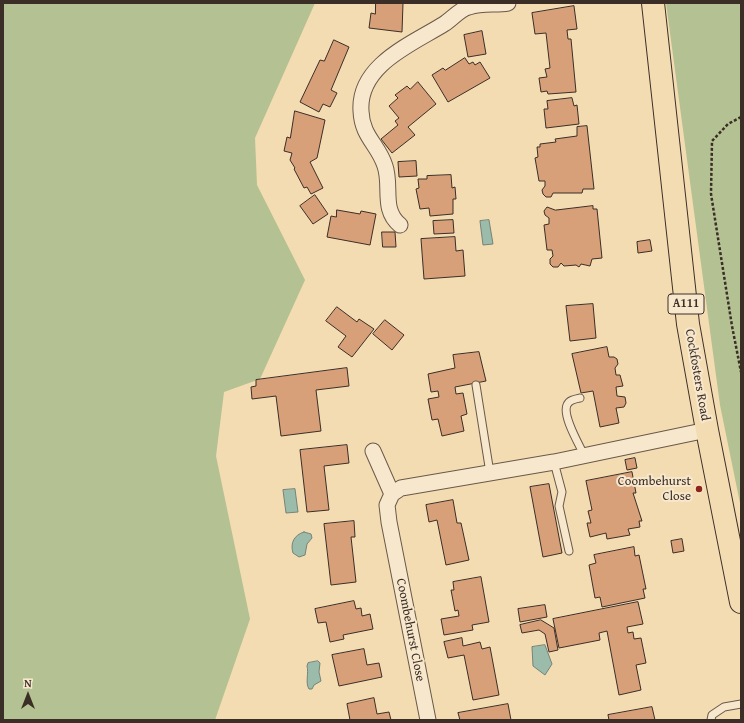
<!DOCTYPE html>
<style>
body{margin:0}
#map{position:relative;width:744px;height:723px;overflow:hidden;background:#f3dbb2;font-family:"Gentium Book Plus",serif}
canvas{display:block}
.frame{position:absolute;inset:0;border:4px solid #3b2e27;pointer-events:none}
.north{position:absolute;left:8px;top:675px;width:40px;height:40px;-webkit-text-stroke:3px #f7e8cd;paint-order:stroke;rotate:0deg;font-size:11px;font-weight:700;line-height:16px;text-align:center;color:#3b2e27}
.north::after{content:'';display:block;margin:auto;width:14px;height:18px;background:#3b2e27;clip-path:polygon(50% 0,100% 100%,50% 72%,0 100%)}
</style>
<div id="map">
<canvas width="744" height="723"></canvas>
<div class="frame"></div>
<div class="north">N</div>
</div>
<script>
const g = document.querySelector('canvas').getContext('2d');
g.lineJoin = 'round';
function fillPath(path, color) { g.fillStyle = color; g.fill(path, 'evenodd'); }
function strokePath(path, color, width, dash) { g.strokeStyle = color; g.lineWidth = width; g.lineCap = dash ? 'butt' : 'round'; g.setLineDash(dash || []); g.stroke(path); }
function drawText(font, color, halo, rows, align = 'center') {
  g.font = font + ' "Gentium Book Plus",serif'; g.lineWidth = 4; g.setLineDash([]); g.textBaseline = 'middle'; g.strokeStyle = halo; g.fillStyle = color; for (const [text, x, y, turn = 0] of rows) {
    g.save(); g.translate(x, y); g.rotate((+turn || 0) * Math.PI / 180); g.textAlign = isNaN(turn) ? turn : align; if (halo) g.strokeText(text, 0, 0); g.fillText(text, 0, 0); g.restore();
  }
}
fillPath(new Path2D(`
 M3,3H315L255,138L257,185L305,280L260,379L224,392L216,456L250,619L215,720H3Z
 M666,3H741V508L720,405Z`), '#b4c192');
const water = new Path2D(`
 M489,220L493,244L483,245L480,221Z
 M295,489L298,512L286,513L283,490Z
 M304,532L311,534L312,538L307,544L305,555L299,557L293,553C290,543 294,535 304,532Z
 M545,645L552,664L545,675L533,666L532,647Z
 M318,661L320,663L319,672L321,681L314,685L312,689H309C305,683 309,673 307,666L308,663Z`);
fillPath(water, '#9bbbab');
strokePath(water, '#758376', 1);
const building = new Path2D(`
 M376,3H403L402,32L369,28L371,13L375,14Z
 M574,6L577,29L567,30L568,39H571L576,92L548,94L547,91L541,92L539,78L547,77L545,69L550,68L546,33L535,34L532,13Z
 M482,31L486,54L468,57L464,35Z
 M334,40L349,47L331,90L337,93L330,107L323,104L319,112L300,102L320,60L324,61Z
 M465,58L469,64L473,62L475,65L480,62L490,78L448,102L432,75L443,68L445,70Z
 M418,82L436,104L408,127L415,135L392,153L381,139L398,125L395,121L399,118L389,106L398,98L395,95L407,86L410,89Z
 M572,98L574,106L577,105L579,124L546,128L544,109H548L547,101Z
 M295,111L325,120L317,158L310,162L323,188L311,194L307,187L304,188L294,169L295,168L290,160L292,153L284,151L287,137L290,138Z
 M587,126L594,189H583L582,193H553L551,197H546L543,194L542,190L545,186V181H539L535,158L538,157L537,147H540V144L556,142L555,139L577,136V127Z
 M416,161L417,176L399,177L398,162Z
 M451,175L452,188L455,187L456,199H453V214L430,216L429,208L420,209L416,189L419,188L418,179H427V176Z
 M315,195L328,214L313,224L300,206Z
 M593,206V209H597L602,258L592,259L590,266L581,264L579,267L576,265L564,266L561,263L558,267H553L550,264V259L553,256L552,250H547L544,225L549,224V218L545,215L544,211L547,207L555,210Z
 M337,210L360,214L361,211L376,214L370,245L327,237L331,216L336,217Z
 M453,220L454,233L434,234L433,221Z
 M382,232H395L396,247H383Z
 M455,237L456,251L463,250L465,276L424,279L421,239Z
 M650,240L652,251L638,253L637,242Z
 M593,304L596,338L570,341L566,306Z
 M337,307L357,322L359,319L374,329L352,357L338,347L346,336L326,321Z
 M385,320L404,335L392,350L373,334Z
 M607,347L609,357H614L617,359L618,364L615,368L616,375H620L623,386L616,387L617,396L625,397L626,403L624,407L616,408L619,423L600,427L593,391L581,393L572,354Z
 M479,352L486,381L455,387L456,394L463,393L467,414L461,416L464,431L442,436L438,419L432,420L428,399L439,397L438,391L431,392L428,374L455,368L453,355Z
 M347,368L349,386L316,390L321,431L281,436L276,396L252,399L251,387L256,386V380Z
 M347,445L349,463L324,466L329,510L307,512L300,450Z
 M635,458L637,468L627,470L625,460Z
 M632,472L636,493H633L642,521H639L640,527L628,529L630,535L607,539L606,533L590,537L587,523H591L588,511L592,510L586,481Z
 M549,484L562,553L543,557L530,487Z
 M453,500L457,523H461L469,560L446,565L437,520L429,522L426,505Z
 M354,521L355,537H351L356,582L331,585L324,524Z
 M682,539L684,551L673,553L671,541Z
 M634,547L635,556L639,555L646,589H643L645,598L602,607L600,597L595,598L589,565L596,563L594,555Z
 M481,577L489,622L472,625L473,630L444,635L441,619L459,616L458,610L455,611L451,590H454L453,582Z
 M354,601L356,609L361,608L362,616L370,614L373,629L343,635L344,639L330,642L326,622L318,623L315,609Z
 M638,602L643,624L627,627L628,633L633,632L634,639L641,638L646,663L636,665L641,690L619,695L607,631L599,633L600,640L559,648L553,619Z
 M545,605L547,617L520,622L518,609Z
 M541,620L554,628L558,650L549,652L545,634L539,630L522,633L520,625Z
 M462,638L463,646L480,642L482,649L490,647L499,695L473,700L464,655L448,658L444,642Z
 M364,649L367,665L379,663L382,677L339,686L332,655Z
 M374,698L377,714L389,712L391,720H350L347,704Z
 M508,704L511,720H460L458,713Z
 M652,707L655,720H609L608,715Z`);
fillPath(building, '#d7a079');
strokePath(building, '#3b2e27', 1);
const service = new Path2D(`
 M476,385L490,473
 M580,398C575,399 569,400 567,405C562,416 579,444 584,455
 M554,462L562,492L559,506L569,551
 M711,720L712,715L724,707L741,704`);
const minor = new Path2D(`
 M400,225C381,210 392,186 385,166C378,144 362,137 361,111C358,65 412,44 444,24C452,19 460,9 469,7C482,3 496,5 508,3
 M373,451L392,494L387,505L389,522L428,720
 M392,494L401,488L554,462L707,430`);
const primary = new Path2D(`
 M653,3L688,324L707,430L741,602`);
strokePath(service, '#69594a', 9);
strokePath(minor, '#69594a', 17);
strokePath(primary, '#3b2e27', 24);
strokePath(new Path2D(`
 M741,117L728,124L712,141L711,194L732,326L741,372`), '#3b2e27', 2.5, [3, 2]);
strokePath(service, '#f7e8cd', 7);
strokePath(minor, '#f7e8cd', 15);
strokePath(primary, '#f3dbb2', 22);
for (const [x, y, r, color] of [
 [699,489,4,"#8f2418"]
]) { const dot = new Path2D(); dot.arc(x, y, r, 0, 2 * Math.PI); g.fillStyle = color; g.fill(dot); strokePath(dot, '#f7e8cd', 1.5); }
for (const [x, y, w] of [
 [686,304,36]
]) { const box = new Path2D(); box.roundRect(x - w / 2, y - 10, w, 20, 3); g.fillStyle = '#f7e8cd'; g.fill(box); strokePath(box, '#3b2e27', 1); }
drawText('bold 12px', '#3b2e27', null, [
 ["A111",686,304]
]);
drawText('13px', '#3b2e27', '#f7e8cd', [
 ["Cockfosters Road",697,375,80],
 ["Coombehurst Close",410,630,79]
]);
drawText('13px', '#3b2e27', '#f7e8cd', [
 ["Coombehurst",691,482],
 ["Close",691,497]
], 'right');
</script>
